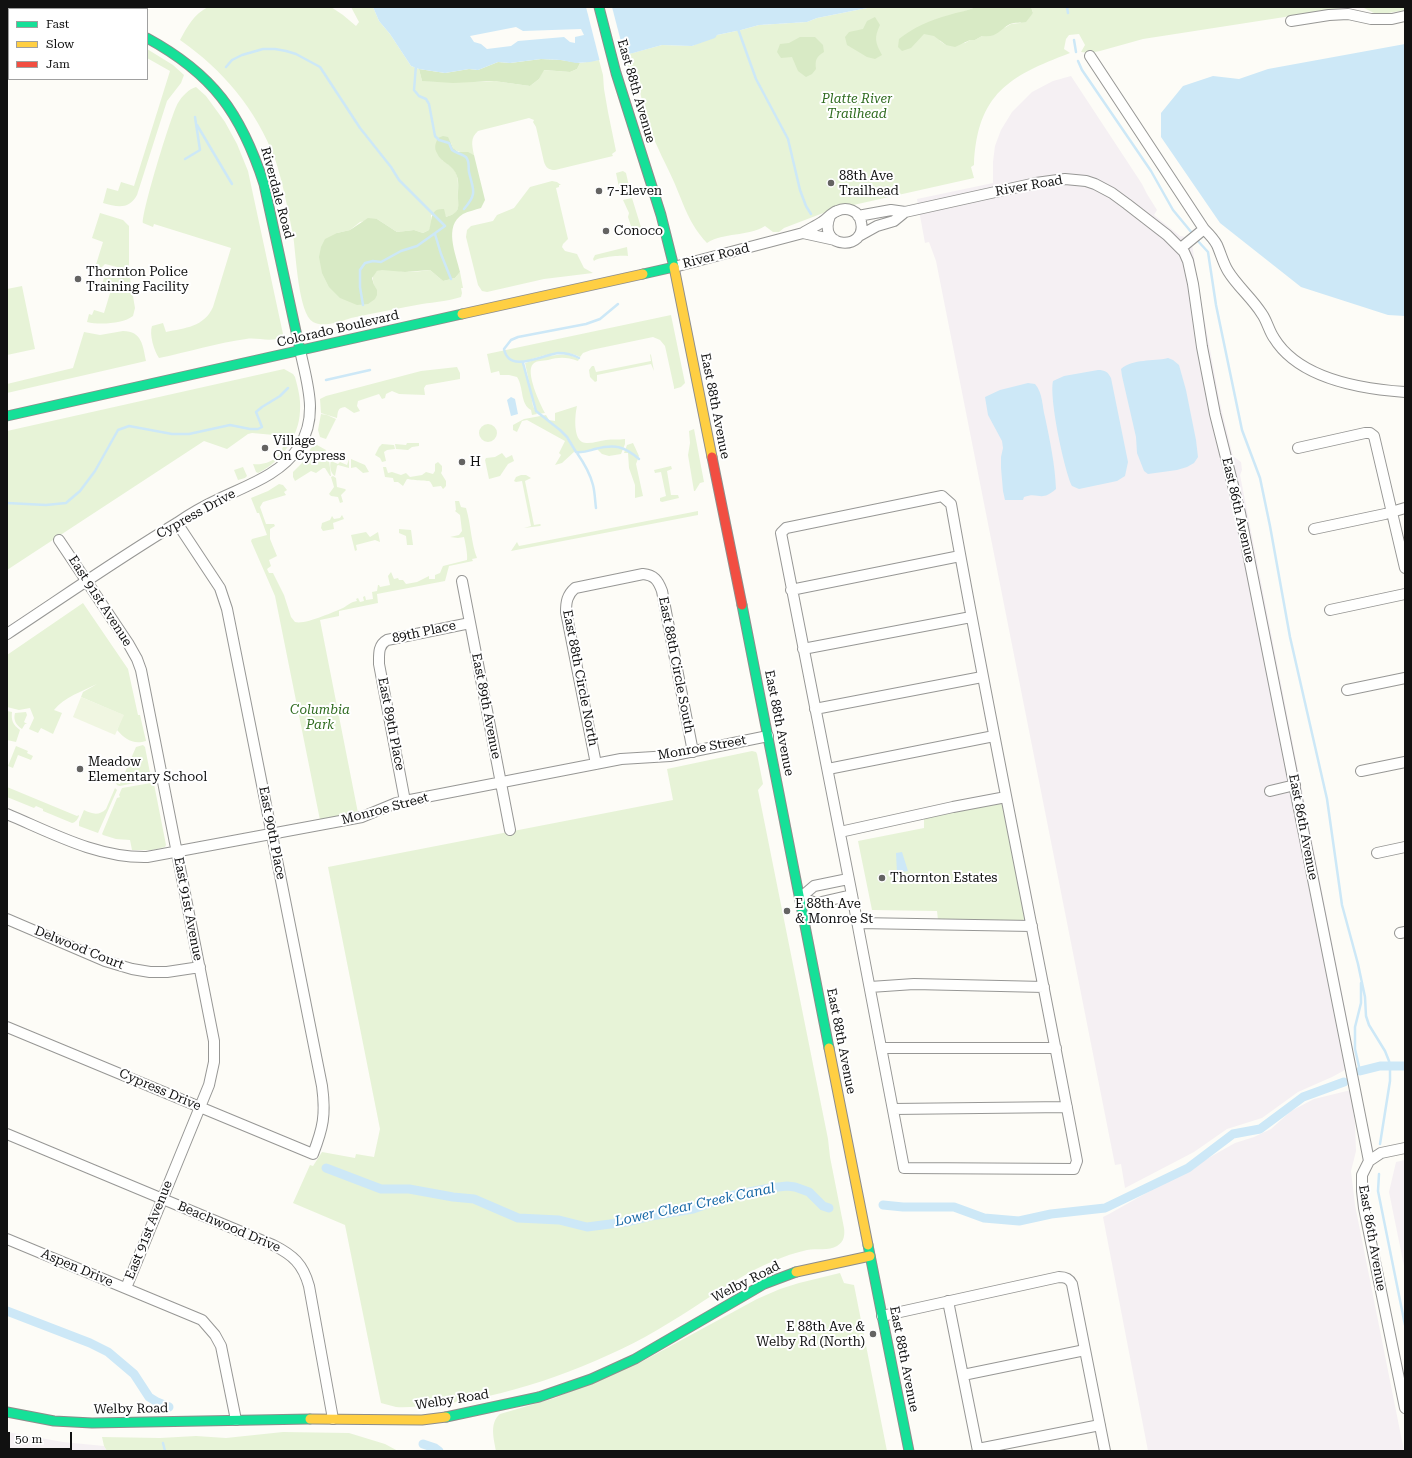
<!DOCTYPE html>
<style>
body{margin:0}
#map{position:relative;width:1412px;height:1458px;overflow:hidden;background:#fdfcf7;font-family:"Roboto Serif",serif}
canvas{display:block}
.frame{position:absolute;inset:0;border:8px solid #111;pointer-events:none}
.legend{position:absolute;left:8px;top:8px;width:140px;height:72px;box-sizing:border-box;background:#fff;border:1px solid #a0a0a0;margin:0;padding:5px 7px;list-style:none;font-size:12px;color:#111}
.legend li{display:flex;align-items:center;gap:8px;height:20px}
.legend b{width:20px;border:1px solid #a0a0a0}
.scale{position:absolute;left:8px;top:1432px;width:64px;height:18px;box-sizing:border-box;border:2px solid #111;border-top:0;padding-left:5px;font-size:12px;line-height:14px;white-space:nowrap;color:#111;-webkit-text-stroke:3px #fff;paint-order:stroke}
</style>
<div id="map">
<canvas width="1412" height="1458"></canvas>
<div class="frame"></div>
<ul class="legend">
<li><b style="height:5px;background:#16e098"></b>Fast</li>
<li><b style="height:5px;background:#ffcf43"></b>Slow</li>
<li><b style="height:5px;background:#f24e42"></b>Jam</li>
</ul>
<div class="scale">50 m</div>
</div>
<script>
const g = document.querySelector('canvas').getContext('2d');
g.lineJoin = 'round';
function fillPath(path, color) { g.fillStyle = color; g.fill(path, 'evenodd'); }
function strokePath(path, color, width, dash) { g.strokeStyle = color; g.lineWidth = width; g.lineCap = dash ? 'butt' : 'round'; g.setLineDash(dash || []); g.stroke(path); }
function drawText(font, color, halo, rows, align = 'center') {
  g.font = font + ' "Roboto Serif",serif'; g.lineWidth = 4; g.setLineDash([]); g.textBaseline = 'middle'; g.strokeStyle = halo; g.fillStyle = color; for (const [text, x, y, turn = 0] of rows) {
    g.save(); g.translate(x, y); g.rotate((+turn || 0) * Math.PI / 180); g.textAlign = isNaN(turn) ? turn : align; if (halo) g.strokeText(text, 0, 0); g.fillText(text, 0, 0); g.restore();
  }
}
fillPath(new Path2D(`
 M1071,76L1142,184L1147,194L1157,210L1154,215L1180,236L1187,237L1192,244L1199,290L1220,403L1233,456L1241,462L1242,470L1240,475L1356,1064L1332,1077L1298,1092L1262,1118L1227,1129L1194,1152L1125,1188L1121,1164L1115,1165L936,261L929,242L925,243L917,199L993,183V162L995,146L1001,130L1012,112L1032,92L1053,81Z
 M1351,1090L1355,1124L1356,1151L1351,1171L1355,1205L1404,1451H1148L1103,1217L1109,1214L1235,1143L1254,1137L1271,1129L1291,1111L1314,1099Z
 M1405,1160V1271L1389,1192L1396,1162Z
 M7,1432L63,1442L104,1446L107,1451H7Z`), '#f5f0f3');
fillPath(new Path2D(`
 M208,7H331L343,15L356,26L359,22L351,7H373L379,21L390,34L411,66L419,69L422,81L486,82L494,81L530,86L539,79L543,70L570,72L577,69L580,63L599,60L603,75L604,89L608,112L616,151L612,154L613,156L555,170C549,170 546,168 544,162L536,127L533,122L534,120L529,118L478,131C470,138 472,145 474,155C465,151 454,155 451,143L442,160C460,170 458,178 458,196C458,209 461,212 446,217L444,213L431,215L432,224L429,230L423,233L414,230L397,232L377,219L360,222L350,230L337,233L374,285C373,280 371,274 377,271C384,267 397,271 405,272C414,272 422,271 430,270L443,281L455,278L460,272L463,288H461L462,293L461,297C449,301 435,302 422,304C399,308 375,313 351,318C341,321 323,328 313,322C298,313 296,253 293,235C288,210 283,183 275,159C256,109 223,70 180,40C187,27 194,14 208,7Z
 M872,7H976C963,13 949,15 935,20L940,41L946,45L965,43L970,40H975L982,36L1006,27L1011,24L1020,23L1033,13L1031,7H1349L1143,39L1100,51L1089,53L1081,52L1085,45L1079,34L1069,35L1066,39L1064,49L1070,53C1009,76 977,94 974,165L971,167L974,178L831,210L784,228L779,232H773L765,226C747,237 724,232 707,243C689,224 684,205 674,182C666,164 657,148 650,129C644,112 641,94 636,76L630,75L625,55L662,45L692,46L717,35L741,30L759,25L807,22L817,18Z
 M1362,7H1405V10L1378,15Z
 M147,49L173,65L184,75L181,83L167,101L137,195C129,210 117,207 103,203L107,188L118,191L121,182L134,186L170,71L147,58Z
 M196,87L206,96L225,122L237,144L248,171L283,334L282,337C270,343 258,337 246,339C217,343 188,352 159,358C154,351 149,334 152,326L163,323L166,332C185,328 204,327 213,307L231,248L154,224L153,227L143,223C141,214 172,112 178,103C182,96 189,89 196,87Z
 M623,171L626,173L631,195L621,197L616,173Z
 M552,181L557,182L561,185H559V187L556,188L568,239L563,244L562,247L565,251L577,254L584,268L593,273L544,279L487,292L482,291L478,285L466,237L467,230L471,226L493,221L497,215L514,208L530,187Z
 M632,198L644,237H635L632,232L631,226L628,217L629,213L623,200Z
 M100,213L123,220L129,226V270L105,264L100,269L98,268L97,272L94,271L103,242L92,238Z
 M627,247L628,256C622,255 598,257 594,261L593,259L595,255Z
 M126,273H129L135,308L133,316C123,324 99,325 87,322L89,314L92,315L94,310L104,313L111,290L101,287L104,278Z
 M22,286L35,349L7,355V289Z
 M671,315L685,383L681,387L674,389V387L665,346L660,340L653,337L591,350L583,353L580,357C561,347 541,357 522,362L528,378L533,406L537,414L532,415L531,410C520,404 524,388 517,377L509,375H500L499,371L491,373L487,354Z
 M123,331C142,331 143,346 146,361L7,393V384L73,368L84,332L100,335Z
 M567,354L579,359L578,361C567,357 559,357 548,360C543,361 537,360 533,364C525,372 540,404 545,413L538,414L535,409L525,363L547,356Z
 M650,354L651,355L654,371L651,364L597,375V381L595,382L590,377L589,370L592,366H594L596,372L651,361Z
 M457,367L460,373V379L426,385L424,388L425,395L399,394L392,391L386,394L385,398L382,399L379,394L358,401L357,406L360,411L354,413L345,407C337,408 338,412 337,418L321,413L320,399L326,396L421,371Z
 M284,369L293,374L295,377C298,388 301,399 300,411C299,437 281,462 258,473L256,472L253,464C268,466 283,457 284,441L279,440L274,435L252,433L248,434L227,449L204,441L7,570V431Z
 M577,406C575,414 573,437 582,442C588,445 599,441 606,440C612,439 619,440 625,439V444L621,454L609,456L602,454L596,448L584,452L575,451L562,463L555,465L561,455L559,453L565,441L527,420L522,421L517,432L513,430V425L524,419L546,415L549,420L555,421V413Z
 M321,414L327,415L336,419L326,439L320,437L318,430Z
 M479 433a9 9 0 1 1 18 0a9 9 0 1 1-18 0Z
 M694,429L704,482L700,483L695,491H694L688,455L690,443L689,431Z
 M407,443H419V446L412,447L408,450L396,449L395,444L406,445Z
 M633,443L639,456L636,464L643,496L635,498V485L629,468L628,453H624L627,445Z
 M382,444L394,445L395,449L387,450L384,452L386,461L382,462L380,458L375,455L379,447Z
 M317,445L326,450L323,458L329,460L331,476H330L325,468H323L316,473L311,471L295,481L293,477V472L304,461L311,448Z
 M502,453L506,458L512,455L514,461L508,464L500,476L489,479L485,460L486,458L495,457Z
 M349,459V468L338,465L337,466L335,476C331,474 329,466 331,461L338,464L340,462L347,465Z
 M351,459L365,465L369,472L363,473L356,467L351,468Z
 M438,462L442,466V471L441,473L446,481V486L443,489L441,486L433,487C432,485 431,482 429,481C428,481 411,480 407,479L403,486L398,482H394L393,478L385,477L383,467H386L388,473L392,472L401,475L406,473L410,477L422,475L426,472L433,474L435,471V464Z
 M671,466L672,469L667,471L671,495H678L679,498L662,502L660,501V498L666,496L661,472L655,473L654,470Z
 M243,467L247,476L245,478L238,480L234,470Z
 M521,475H526L531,478L525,481L534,525L540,524L541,525L540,526L524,528L531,526L522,481L516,482L514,481L516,477Z
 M333,476L336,478L337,487L345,489L346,490L341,495L343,502L340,503L338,497L331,496L329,494L334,487L331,477Z
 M279,484L283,485L287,490L284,492L286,495L263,502L260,507L266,524H274L275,526L270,529V539L277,556L269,560L271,566L267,569L269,573H273L284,595L291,617L295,622C305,625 333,612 343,608C348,605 351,602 357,601L356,599L358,598L360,602L364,601L363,597L365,596L366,600L373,599L372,592L377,591L378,585H379L380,587L390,585L388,576L391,572L394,579L398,578L399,580H403L406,584L417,582L429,576V579H435V575L440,573L443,566L467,560C468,556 465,541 464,537L458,538L450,537L459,535L462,531L460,515L455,511L456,510L455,501H459L461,507L466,508C471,524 471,543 477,558L472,559L473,561L449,566L445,581L377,594L378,603L339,611V616L320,620L359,818L321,825L275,596L251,541L252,539L267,535L259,513H257L251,498L268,491Z
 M698,511V515L511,551L517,542L519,546Z
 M342,515L344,519L333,523L334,529L323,531L321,528L322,523L330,520L332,516L334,519L340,518Z
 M399,529L411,530L413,545H407L406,536L399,533Z
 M366,532L370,537L378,532L380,542L375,540L356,545L357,550L355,551L351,535Z
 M83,603L128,669L138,715H140L146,741C133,745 125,739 117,730L123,715L81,697L83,692L97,684C83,691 64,697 54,710L62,713L53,734L41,728L38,733L29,729L34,718L30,708L19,710L7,707V655Z
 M7,711L12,712C11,720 13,725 20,730L16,742L7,740Z
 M26,712L27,715L24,722L27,724H25L22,729C16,725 13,720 15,713Z
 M143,745L145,747L151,778L149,780L120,786L117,785L116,783L120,784L136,747Z
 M16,746L28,751L27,753L33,756L31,760L18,755L13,768L8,766Z
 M752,751L756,752L757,754L763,784L758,790L828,1139L830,1157L844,1228C845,1235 844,1242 837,1246C829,1251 816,1248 807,1250C784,1255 760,1266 740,1278C708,1297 678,1319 645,1337C583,1370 503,1399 432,1405C421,1406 407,1408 396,1407C391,1406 386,1404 381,1403L345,1225L293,1203L310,1165L313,1166L322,1152L355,1158L356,1154L374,1157L380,1129L328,867L673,800L667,769Z
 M151,783L154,784L166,845L165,847L152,850H132L130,840L116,839L103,835L102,834L117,798L120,797L119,795L122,788Z
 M7,787L77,816L79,815C79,818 75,823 72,823L43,811V809L36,806L34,808L7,797Z
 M115,788L117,790L98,833L79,826V822L84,810C92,814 99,816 106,809Z
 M998,804H1001L1004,808L1025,916L1024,919L1022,921L938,920L937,911L872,910L858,841L924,828V819L926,817Z
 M840,1273L844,1283L854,1285L887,1451H496C494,1439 489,1423 500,1414L555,1398L643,1361L757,1299L780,1289L799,1283Z
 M283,1432L349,1433L385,1444L398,1451H107L104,1446L102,1437L160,1438L196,1436L226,1438Z`), '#e7f3d7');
fillPath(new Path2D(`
 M976,7H1031L1033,13L1026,22C1021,23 1015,22 1010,24C999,30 997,38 982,36L975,40H970L955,47L946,45L934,36L924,34L911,48L902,51L898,47L899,39C914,27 930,20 949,15C958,12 967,11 976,7Z
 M875,17L880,25C874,38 875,42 882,55L875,59L867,57L847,45L845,37L849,32L863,29L867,21Z
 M800,37H815L823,45L824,52C816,57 815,60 816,69L812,74L806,77L798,71L792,57L781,58L777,52L780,44L789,43Z
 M541,59L561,60L580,63L577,69L570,72L544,70L539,79L530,86L494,81L453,83L422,81L419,69L445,73L469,69L478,70L498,62L510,63Z
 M443,136L448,137L453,148L458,152H468L474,155L485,200L481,208C475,210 469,211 463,214C443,226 456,254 460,272L455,278L443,281L430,270L405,272L382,270L377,271L372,278L374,285L377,290V295L375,299L368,304L357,305L340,298L329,287L322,273L319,257L321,247L325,239L337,233L350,230L368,218L377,219L397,232L414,230L423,233L429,230C433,220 429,208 444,209L446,217C461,212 458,208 458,196C458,185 460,178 453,169C448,163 440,161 437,153C434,148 435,144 438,138Z`), '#d8eac5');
fillPath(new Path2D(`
 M81,697L124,715L115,735L73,717Z`), '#f0f6e1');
fillPath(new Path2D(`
 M373,7H872L817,18L807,22L759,25L741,30L717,35L715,38L692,46L662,45L633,53L590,62L576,63L561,60L541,59L510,63L498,62L478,70L469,69L445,73L419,69L411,66L390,34L379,21ZM516,27L523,31L581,29L584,35L575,37V43L570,42L564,37L518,41L511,46L487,49L481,44L474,42L470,36Z
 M1405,44V316L1388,315L1301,287L1220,223L1161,137V113L1183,86L1213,76L1239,79L1268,69Z
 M1168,358L1173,360L1179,365L1186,390L1196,440L1198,457L1194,463L1187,467L1177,470L1148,474L1144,471L1137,453L1136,437L1122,376L1121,369C1134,358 1152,362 1168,358Z
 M1098,370C1105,370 1108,372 1111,378L1128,462L1125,476L1117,481L1079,489L1072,486C1064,469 1049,398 1053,381L1064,376Z
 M1028,383L1035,384C1043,393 1042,406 1045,417C1050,441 1055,464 1056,489C1040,503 1039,491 1024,497L1023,500H1005L1003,491L1001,468V457L1003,448L1002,441L988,415L985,397L1000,390Z
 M511,397L515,399L518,414L511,416L507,400Z
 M902,852L908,871L897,873L896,853Z`), '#cde8f7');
fillPath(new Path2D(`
 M586,7H612L625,57L600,62Z`), '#fdfcf7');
strokePath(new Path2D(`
 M1067,7L1068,13
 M738,29L756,79L788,139L800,190L806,206L811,214
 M1074,40L1076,52
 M1078,61L1082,70L1151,171L1173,210L1192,233
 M416,65L414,90L419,96L426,99L429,104L435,136L439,140L449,143L452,150C456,153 462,154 466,157C470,162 468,167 469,172C473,190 478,193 464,209
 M226,67L232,60L242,55L263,49H275L286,51L296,54L320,67L360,128L391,167L399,180L445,226L417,246L401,251L381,262L373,261L365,263L360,270V287L363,305
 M197,125L232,184
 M185,159L200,150L195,117
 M435,234L441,254L451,279
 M1197,240L1208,252L1216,305L1242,430L1260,478L1270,526L1290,637L1327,799L1342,905L1358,964L1365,997L1366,1016L1369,1025L1385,1051L1389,1061L1390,1070V1081L1380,1144
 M579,358C572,354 566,353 558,353C542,355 509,374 504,349L511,340L518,337L586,324L600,319L618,304
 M523,363L536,411L560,430L567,437L576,452C583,453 588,451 595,449C615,444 624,446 639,459
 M326,380L370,370
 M577,453C584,463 590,473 593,485C595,493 595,501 596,508
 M7,503L46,505L66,503L80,491L95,471L118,430L129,426L172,434H189L230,425L250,429H258L262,427L256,412L262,407L280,396L288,388
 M1360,1071L1355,1049V1027L1361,1003V983
 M1379,1174L1378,1191L1405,1325
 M154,1401L155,1407
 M163,1443L165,1451`), '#cde8f7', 2.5);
strokePath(new Path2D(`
 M1360,1071L1380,1066H1405
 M326,1168L381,1189H409L453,1197L474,1199L518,1218L559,1220L587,1227L626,1222L651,1216L693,1209L734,1195L770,1188L787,1186L795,1187L809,1192L823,1206L829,1208
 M883,1205L903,1207H954L984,1218L1019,1221L1051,1214L1105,1208L1188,1168L1233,1134L1260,1129L1303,1097L1344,1082
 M7,1311L90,1343L108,1352L134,1374L149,1397L157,1402L169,1407
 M423,1444L435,1448L439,1451`), '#cde8f7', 9);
const street = new Path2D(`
 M1291,21L1329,15L1348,14L1371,19H1392L1405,16
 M1090,56L1204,229C1209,234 1214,239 1217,245C1221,254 1223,263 1228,271C1237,286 1252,298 1262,314C1267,321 1269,331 1274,338C1299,379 1361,389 1405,392
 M858,216L891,210L905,212
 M803,233L835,240
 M859,236L877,226L894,221L905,212L1036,183L1065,179L1086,181L1095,184L1112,193L1127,204L1167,235L1184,252L1188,261L1193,284L1202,347L1215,414L1240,513L1353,1080L1369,1161L1362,1175V1191L1364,1208L1405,1408
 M1181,248L1204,229
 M674,267L803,233C809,229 816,226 822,222C827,219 831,213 837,211C847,206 859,211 861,222C868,251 816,250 830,216
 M1298,448L1365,433H1370L1374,436L1405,568
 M942,496L951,504C990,724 1036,942 1077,1161L1074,1169L904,1168L852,895L781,533L786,528Z
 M1314,529L1385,514L1405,508
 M59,540L128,643L137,659L141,670L214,1041V1062L209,1085L126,1288
 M462,581L510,830
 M791,590L960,556
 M1330,610L1405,594
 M7,634C63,597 119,558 177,523C190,514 204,506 219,499C248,485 280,475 299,447C319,416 307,383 300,350
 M803,649L971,617
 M1347,690L1405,678
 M815,709L982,677
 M596,764L566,612C566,602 567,595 575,588L643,574C654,575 658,580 662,591L693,752
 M828,769L994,736
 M1361,771L1405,762
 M1270,791L1295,785
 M405,801L379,664C379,654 378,645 387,640L470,623
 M7,814C52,833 97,858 147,857L362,817L396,803L405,801L621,759L670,756L768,736
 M840,832L953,807L1006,797
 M1377,853L1405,847
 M800,898L817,903L852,895
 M800,898L814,886L848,879
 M7,919L105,961L132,969L150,972H167L200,967
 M858,923L1032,926
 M1400,933L1405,932
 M870,987L914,984L1044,987
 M7,1027L313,1154C323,1128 326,1115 322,1086L227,609L220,588L177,523
 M881,1048H1056
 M893,1109L1067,1107
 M7,1134L273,1245C293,1255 303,1264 309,1286L333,1419
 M1369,1161L1381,1153L1405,1148
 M7,1239L202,1320L215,1335L221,1346L236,1420
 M948,1301L978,1451
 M882,1316L1059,1277C1065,1277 1069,1278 1072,1284L1105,1451
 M963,1375L1085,1350
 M978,1449L1100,1425`);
const fast = new Path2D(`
 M599,7L616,73L661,215L674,267L643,274
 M147,38C213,74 241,113 264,184L300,350
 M7,416L462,314
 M742,605L829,1048
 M868,1245L909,1451
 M7,1412L54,1421L92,1423L310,1419
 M446,1417L539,1397L591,1379L635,1359L764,1284L796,1272`);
const slow = new Path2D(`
 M56,7L62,9
 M674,267L712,457
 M462,314L643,274
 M829,1048L868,1245
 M796,1272L870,1256
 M310,1419L422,1420L446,1417`);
const jam = new Path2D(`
 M712,457L742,605`);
strokePath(street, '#979795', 12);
strokePath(fast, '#8e8d8b', 11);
strokePath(slow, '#8e8d8b', 11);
strokePath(jam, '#8e8d8b', 11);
strokePath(street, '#fffffe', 10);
strokePath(fast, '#16e098', 9);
strokePath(slow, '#ffcf43', 9);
strokePath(jam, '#f24e42', 9);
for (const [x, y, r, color] of [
 [831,183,4,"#646362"],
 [599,191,4,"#646362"],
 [606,231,4,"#646362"],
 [78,279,4,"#646362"],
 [265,448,4,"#646362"],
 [462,462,4,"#646362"],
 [80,769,4,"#646362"],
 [882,878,4,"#646362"],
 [787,911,4,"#646362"],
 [873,1334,4,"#646362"]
]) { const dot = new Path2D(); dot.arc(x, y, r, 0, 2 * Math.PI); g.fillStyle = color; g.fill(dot); strokePath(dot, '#fff', 1.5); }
drawText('13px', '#111', '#fff', [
 ["East 88th Avenue",636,91,74],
 ["River Road",1029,186,-10],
 ["Riverdale Road",277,193,75],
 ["River Road",716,256,-14],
 ["Colorado Boulevard",338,329,-13],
 ["East 88th Avenue",715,406,79],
 ["East 86th Avenue",1238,510,77],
 ["Cypress Drive",196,514,-29],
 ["East 91st Avenue",100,601,57],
 ["89th Place",424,632,-12],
 ["East 88th Circle South",676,665,79],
 ["East 88th Circle North",580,678,79],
 ["East 89th Avenue",486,706,79],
 ["East 88th Avenue",779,723,79],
 ["East 89th Place",391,724,79],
 ["Monroe Street",702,748,-10],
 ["Monroe Street",385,809,-15],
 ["East 86th Avenue",1303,827,79],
 ["East 90th Place",272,833,79],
 ["East 91st Avenue",188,909,79],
 ["Delwood Court",79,948,22],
 ["East 88th Avenue",841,1041,79],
 ["Cypress Drive",160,1090,23],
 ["Beachwood Drive",229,1227,23],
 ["East 91st Avenue",149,1230,-68],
 ["East 86th Avenue",1372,1238,80],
 ["Aspen Drive",77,1268,23],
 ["Welby Road",746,1282,-27],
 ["East 88th Avenue",904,1359,79],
 ["Welby Road",452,1400,-9],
 ["Welby Road",131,1409,-1]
]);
drawText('italic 13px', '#2f6b1f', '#fff', [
 ["Platte River",857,99],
 ["Trailhead",857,114],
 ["Columbia",320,710],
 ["Park",320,725]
]);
drawText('13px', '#111', '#fff', [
 ["88th Ave",839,176],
 ["Trailhead",839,191],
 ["7-Eleven",607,191],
 ["Conoco",614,231],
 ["Thornton Police",86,272],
 ["Training Facility",86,287],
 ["Village",273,441],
 ["On Cypress",273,456],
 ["H",470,462],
 ["Meadow",88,762],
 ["Elementary School",88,777],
 ["Thornton Estates",890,878],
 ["E 88th Ave",795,904],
 ["& Monroe St",795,919],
 ["E 88th Ave &",865,1327,"right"],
 ["Welby Rd (North)",865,1342,"right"]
], 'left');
drawText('italic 14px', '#1768a6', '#fff', [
 ["Lower Clear Creek Canal",695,1205,-12]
]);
</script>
